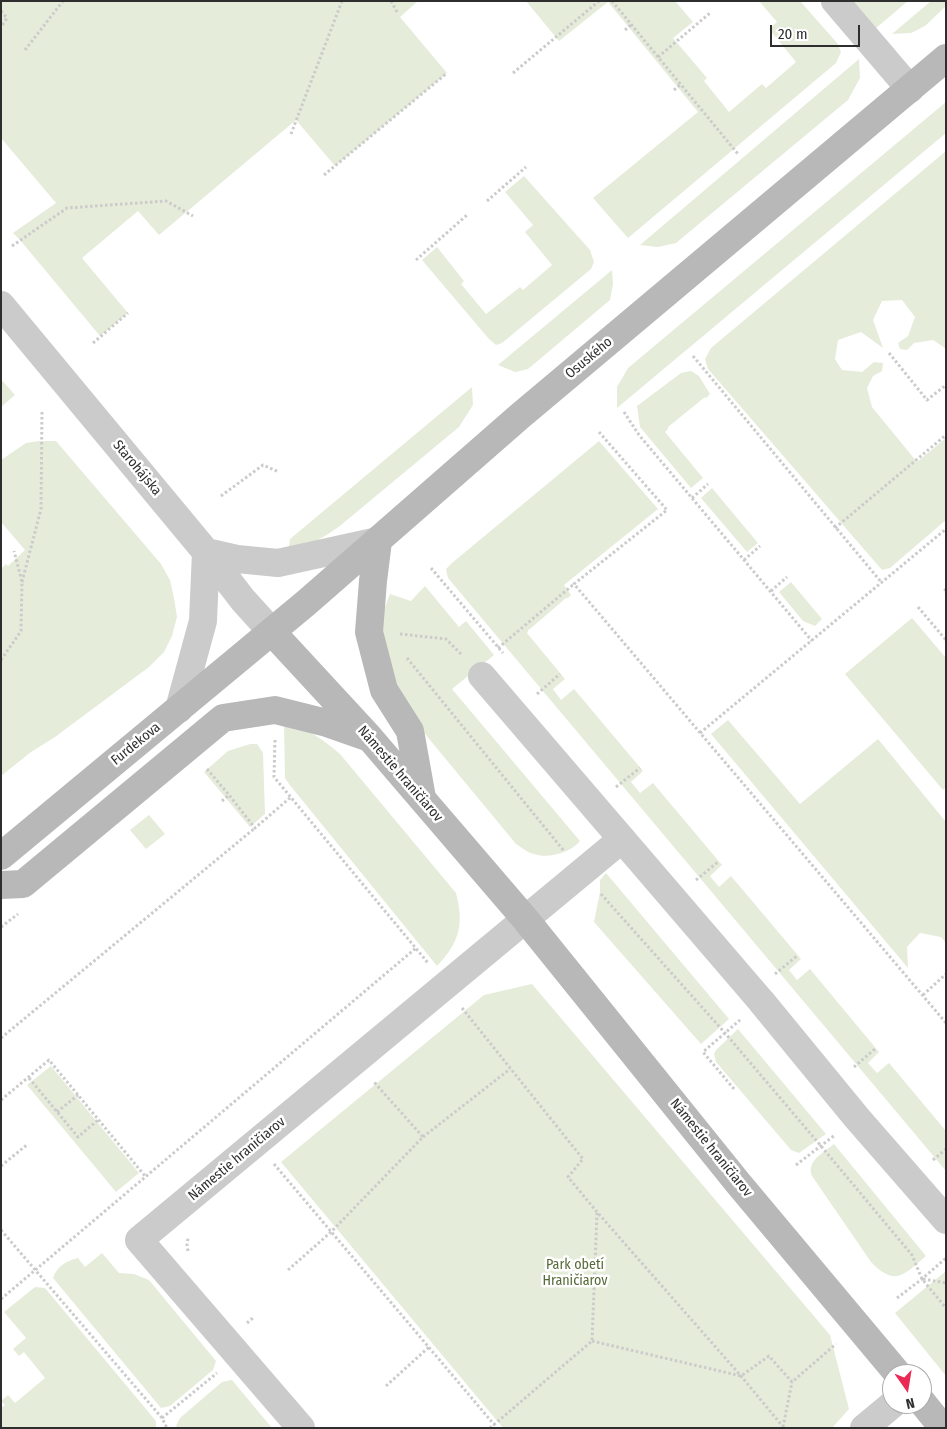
<!DOCTYPE html>
<meta charset="utf-8">
<style>
body{margin:0}
#map{position:relative;width:947px;height:1429px;overflow:hidden;background:#fff;font-family:"Fira Sans Condensed",sans-serif}
canvas{display:block}
.frame{position:absolute;inset:0;border:2px solid #2e2e2e;pointer-events:none}
.north{position:absolute;left:882px;top:1364px;width:50px;height:50px;box-sizing:border-box;background:#fff;border:1px solid #ababab;border-radius:50%;rotate:167deg;font-size:14px;font-weight:700;line-height:20px;text-align:center;color:#2e2e2e}
.north::after{content:'';display:block;margin:auto;width:18px;height:22px;background:#eb2955;clip-path:polygon(50% 0,100% 100%,50% 72%,0 100%)}
.scale{position:absolute;left:770px;top:25px;width:90px;height:22px;box-sizing:border-box;border:2px solid #2e2e2e;border-top:0;padding-left:6px;font-size:15px;line-height:18px;white-space:nowrap;color:#2e2e2e;-webkit-text-stroke:4px #fff;paint-order:stroke}
</style>
<div id="map">
<canvas width="947" height="1429"></canvas>
<div class="frame"></div>
<div class="north">N</div>
<div class="scale">20 m</div>
</div>
<script>
const g = document.querySelector('canvas').getContext('2d');
g.lineJoin = 'round';
function fillPath(path, color) { g.fillStyle = color; g.fill(path, 'evenodd'); }
function strokePath(path, color, width, dash) { g.strokeStyle = color; g.lineWidth = width; g.lineCap = dash ? 'butt' : 'round'; g.setLineDash(dash || []); g.stroke(path); }
function drawText(font, color, halo, rows, align = 'center') {
  g.font = font + ' "Fira Sans Condensed",sans-serif'; g.lineWidth = 5; g.setLineDash([]); g.textBaseline = 'middle'; g.strokeStyle = halo; g.fillStyle = color; for (const [text, x, y, turn = 0] of rows) {
    g.save(); g.translate(x, y); g.rotate((+turn || 0) * Math.PI / 180); g.textAlign = isNaN(turn) ? turn : align; if (halo) g.strokeText(text, 0, 0); g.fillText(text, 0, 0); g.restore();
  }
}
fillPath(new Path2D(`
 M1,1H418L400,17L447,73L335,166L296,120L159,235L138,211L82,258L128,313L100,336L20,240L13,233L56,203L1,138Z
 M526,1H675L693,22L673,38L707,78L704,81L729,112L762,84L766,88L796,62L769,29L777,22L759,1H800L838,44L841,52L836,63L628,238L593,198L698,112L608,2L559,41Z
 M853,1H908L876,28L871,25Z
 M931,1H946V6L925,26L911,33L892,34Z
 M859,59L860,78L848,100L676,243L658,247L640,245Z
 M946,102V133L617,408V387L628,368Z
 M946,151V358L945,348L933,340L914,343L907,350L900,349L898,343L908,336L915,317L902,300L882,301L873,320L883,348L861,332L838,340L835,359L842,370L862,372L874,362L883,363L882,371L873,376L867,388L872,407L917,462L946,438V520L890,568L882,570L708,369L705,359L711,348Z
 M524,176L590,250L594,262L591,269L502,343L496,345L489,339L422,260L437,247L464,281L461,284L486,314L520,287L523,290L552,265L525,232L533,225L505,192Z
 M612,270L613,284L610,300L528,369L515,372L498,365Z
 M691,371L699,376L710,394L706,398L705,397L668,427V429L665,432L703,478L691,488L640,427L637,406L681,373Z
 M1,379L15,395L1,407Z
 M472,387L473,405L459,427L341,525C325,537 314,543 295,549L289,546L290,539Z
 M39,441H56L161,564L170,580L174,598L177,617L172,636L164,652L149,667L55,737L31,752L1,776V569L6,564L8,566L25,550L1,522V460L26,443Z
 M599,441L658,509L564,585L571,595L568,598H566L530,629H529L527,633L565,679L553,689L561,700L574,689L643,771L631,782L640,793L653,783L722,865L710,876L719,887L731,876L801,959L789,970L797,980L810,969L879,1052L868,1063L877,1073L889,1063L946,1131V1171L448,578L446,569L452,563Z
 M712,488L758,543L747,552L701,498Z
 M791,582L822,619L815,626L803,621L779,592Z
 M425,586L459,627L466,621L494,655L452,689L580,841C570,853 548,859 534,854C528,853 521,847 516,844L411,717L395,696L380,620L390,594L411,601Z
 M912,618L946,658V787L943,790L845,674Z
 M728,720L800,804L878,739L946,822V943L941,937L920,933L907,947L908,968L711,734Z
 M284,723C307,727 323,740 340,754L456,893C464,924 460,942 437,966L289,784L285,778Z
 M250,744H257L263,753L265,814L250,827L204,772L228,751Z
 M149,815L165,834L146,849L130,830Z
 M606,873L729,1019L701,1044L594,922L600,892V880Z
 M532,984L830,1335L849,1409L832,1428H503L281,1162L484,995Z
 M738,1029L826,1134L799,1153L791,1150L716,1062L714,1054L716,1050Z
 M51,1066L139,1173L116,1192L27,1085Z
 M834,1144L926,1256C904,1275 895,1287 871,1262L812,1176C806,1161 823,1153 834,1144Z
 M102,1253L119,1273L134,1274L149,1280L216,1361L213,1370L170,1406L161,1408L53,1278C57,1266 66,1261 78,1258L85,1267Z
 M946,1271V1376L895,1313Z
 M35,1287L45,1288L156,1421V1428H1V1408L5,1405L1,1401L8,1395L15,1403L45,1378L24,1352L19,1356L13,1349L26,1338L4,1312Z
 M232,1380L272,1428H178L176,1426L180,1418L222,1382Z`), '#e6ecda');
strokePath(new Path2D(`
 M391,1L397,12
 M612,1L738,154
 M1,11L7,18L1,27
 M625,30L631,25
 M25,50L63,1
 M658,57L710,13
 M513,73L599,1
 M674,90L681,84
 M291,134L342,1
 M324,175L447,73
 M487,201L526,167
 M12,246L67,208L166,201L193,216
 M416,260L467,215
 M93,343L128,313
 M889,353L927,400L946,385
 M693,356L882,583
 M624,412L639,435L812,641
 M599,432L667,510L574,584L946,1023
 M221,496L263,465L279,472
 M692,498L708,484
 M835,528L946,435
 M744,560L760,546
 M431,568L503,653
 M22,582L41,509L42,410
 M946,589L944,591L946,593
 M771,591L787,577
 M918,607L946,640
 M400,634L446,639L462,655
 M498,648L574,584
 M407,658L564,851
 M1,660L21,631L22,582L14,551
 M537,694L560,674
 M700,733L946,529
 M275,740L274,777L428,963
 M207,769L229,795
 M616,787L640,768
 M222,801L229,795L255,828L291,797
 M696,880L719,861
 M601,894L725,1033L821,1146L912,1255L922,1279L946,1308
 M1,927L18,914
 M775,974L798,955
 M923,995L946,974
 M462,1008L583,1159L568,1177L597,1212L741,1376L784,1428
 M1,1038L255,828
 M854,1067L876,1048
 M29,1078L78,1137L98,1120
 M734,1089L703,1052L740,1020
 M1,1100L49,1060L145,1176
 M57,1112L78,1095
 M423,1137L510,1069
 M933,1160L946,1149
 M274,1164L497,1428
 M796,1165L835,1135
 M1,1166L28,1144
 M1,1230L162,1418L167,1428
 M188,1251L187,1245L188,1238
 M288,1270L331,1232L423,1137L374,1082
 M923,1279L946,1283
 M897,1298L922,1279L946,1258
 M1,1299L416,948
 M247,1323L254,1317
 M592,1341L741,1376L769,1356L792,1382L836,1344
 M386,1386L429,1347
 M162,1418L217,1373
 M783,1427L792,1382
 M490,1428L592,1341L597,1213`), '#cbcbcb', 3, [2.5, 2.5]);
strokePath(new Path2D(`
 M835,1L910,89
 M1,305L206,552L243,600L272,632
 M206,552L237,559L278,563L378,541
 M482,676L761,1001L857,1118L946,1220
 M179,709L203,621L206,552
 M301,1428L139,1240L622,839
 M864,1428L893,1404`), '#cbcbcb', 28);
strokePath(new Path2D(`
 M378,541L373,581L369,632L384,690L410,731L422,798
 M272,632L369,737L526,920L738,1183L898,1374
 M1,856L306,603L520,416L946,58
 M1,885L23,884L223,718L275,710L327,723L367,737
 M922,1402L943,1428`), '#b8b8b8', 28);
drawText('14px', '#2e2e2e', '#fff', [
 ["Osuského",589,358,-40],
 ["Starohájska",137,468,50],
 ["Furdekova",136,744,-39],
 ["Námestie hraničiarov",400,774,49],
 ["Námestie hraničiarov",711,1148,51],
 ["Námestie hraničiarov",237,1159,-40]
]);
drawText('14px', '#586a3a', '#fff', [
 ["Park obetí",575,1265],
 ["Hraničiarov",575,1281]
]);
</script>
